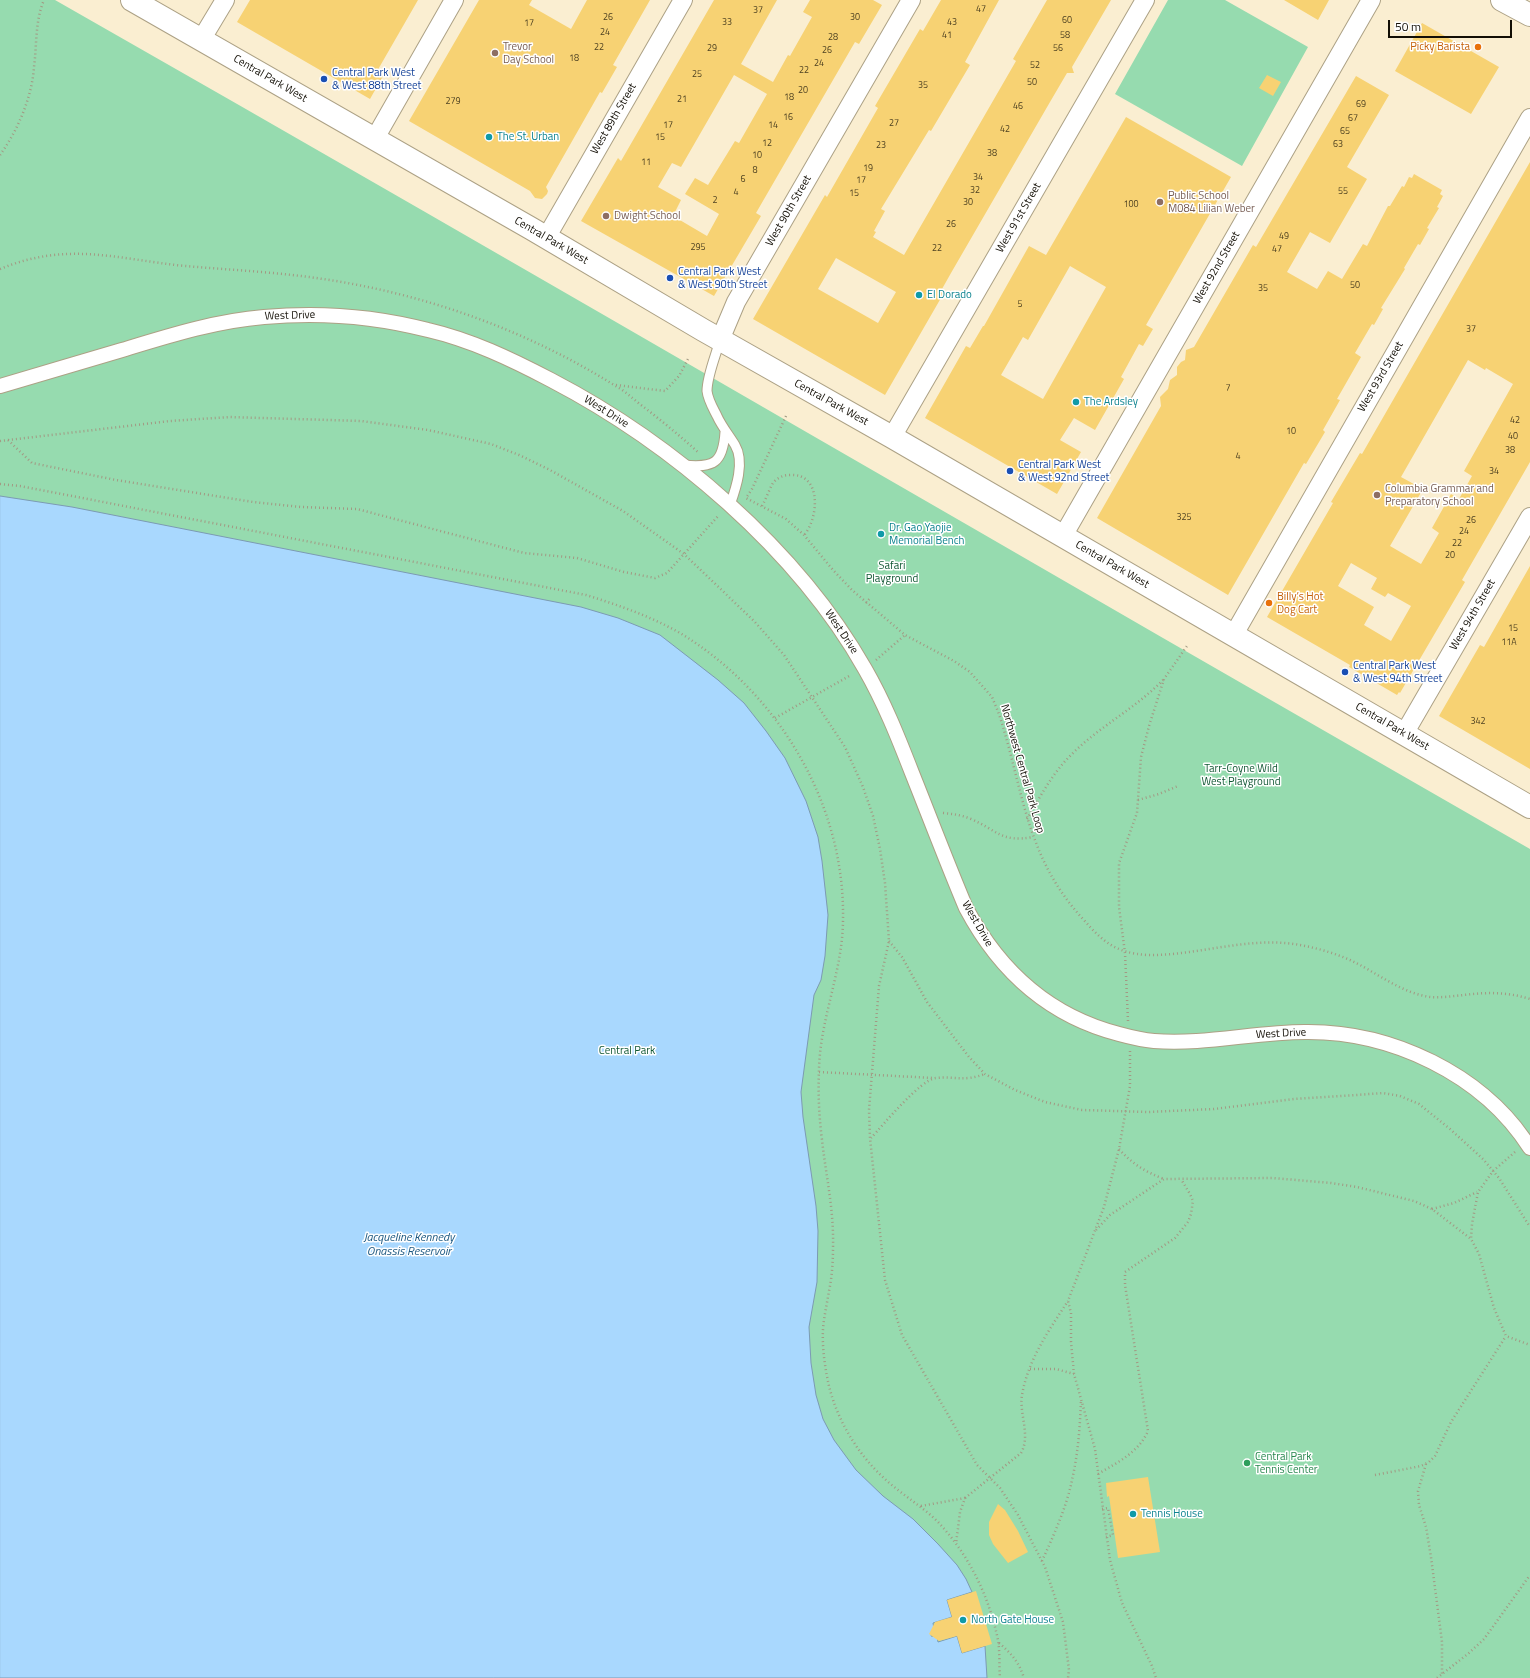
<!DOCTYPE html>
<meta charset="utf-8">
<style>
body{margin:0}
#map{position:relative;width:1530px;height:1678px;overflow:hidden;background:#faeed1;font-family:"Titillium Web",sans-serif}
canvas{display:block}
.scale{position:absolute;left:1388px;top:20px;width:124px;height:18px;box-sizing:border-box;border:2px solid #120e05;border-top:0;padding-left:5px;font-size:12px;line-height:14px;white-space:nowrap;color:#120e05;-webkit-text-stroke:3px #fff;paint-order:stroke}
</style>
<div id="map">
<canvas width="1530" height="1678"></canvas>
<div class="scale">50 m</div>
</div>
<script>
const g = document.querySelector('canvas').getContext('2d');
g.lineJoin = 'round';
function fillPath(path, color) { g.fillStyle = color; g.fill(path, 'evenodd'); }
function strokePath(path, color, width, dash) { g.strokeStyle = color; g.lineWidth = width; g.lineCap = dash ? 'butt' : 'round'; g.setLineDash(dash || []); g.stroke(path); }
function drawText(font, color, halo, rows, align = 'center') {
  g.font = font + ' "Titillium Web",sans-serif'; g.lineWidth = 3; g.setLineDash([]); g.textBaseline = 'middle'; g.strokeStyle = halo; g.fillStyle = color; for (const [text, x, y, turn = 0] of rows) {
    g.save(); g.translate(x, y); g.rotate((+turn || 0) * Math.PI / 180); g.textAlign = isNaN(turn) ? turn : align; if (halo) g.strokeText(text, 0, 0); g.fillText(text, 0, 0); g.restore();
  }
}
fillPath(new Path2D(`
 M0,0H55C548,281 1038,567 1530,849V1678H0Z
 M1168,0H1225L1308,47L1242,166L1115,94Z`), '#96dbaf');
const water = new Path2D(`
 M0,496L72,507L581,607L618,618L660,635L718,680L744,703L766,731L785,758L806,801L818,837L822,861L828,915L825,956L821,980L814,995L801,1092L803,1117L816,1206L818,1231L817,1282L809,1327L811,1363L816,1395L823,1419L834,1440L856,1470L883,1496L913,1519L938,1544L957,1565L966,1579L972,1592L947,1600L952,1617L933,1623L934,1629L931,1636L937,1637L938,1642L957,1636L962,1653L985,1646L987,1678H0Z`);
fillPath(water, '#a9d8fe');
strokePath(water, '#7c9bb3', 1);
fillPath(new Path2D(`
 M250,0H418L376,73L383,76L370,99L237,22Z
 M479,0H532L529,5L571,29L587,0H650L613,65L617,67L602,93L600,92L546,187L548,191L547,194L542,199L535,198L530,191L409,121Z
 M714,0H777L741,64L773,82L788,55L790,56L812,17L803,12L810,0H873L882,5L859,44L855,42L756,213L761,216L714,296L581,221L618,158L621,161ZM734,75L767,94L739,143L735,141L708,185L695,178L685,194L719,214L707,236L673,216L681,200L658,187L672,163L681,167Z
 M941,0H999L965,62L970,65L931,131L929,130L881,209L885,211L874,231L876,232L873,237L904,255L1016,61L1013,59L1047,0H1111L1072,67L1074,73H1067L1050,102L951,273L942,289L945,291L885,395L753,319L825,195L827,197L878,108L875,106L920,29L923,31ZM836,258L896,292L878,323L818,289Z
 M1284,0H1329L1318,20Z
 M1422,23L1499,67L1471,114L1395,71Z
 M1267,75L1281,82L1273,96L1259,88Z
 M1356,76L1389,95L1347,167L1367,179L1330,243L1310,232L1287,272L1317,289L1328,271L1342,279L1363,244L1367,246L1388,206H1390L1402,186L1404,187L1409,177L1412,178L1414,174L1442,190L1440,194L1443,196L1437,207L1439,208L1427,228L1429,229L1420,245L1418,244L1404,268L1405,269L1381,308L1383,309L1374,325L1372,324L1355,353L1361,357L1337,399L1340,400L1323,430L1325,432L1306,464L1304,463L1228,595L1097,518L1161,406L1160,397L1168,389L1170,380L1177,375V367L1181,362L1185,360L1186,350L1194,347L1253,245L1256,247Z
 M1126,117L1231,177L1146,325L1153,329L1143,346L1139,344L1121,377L1124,379L1095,430L1074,418L1060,440L1081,452L1057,494L925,418L966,346L970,348L983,326H984L1029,246L1046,255ZM1070,266L1106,287L1043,399L1001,375L1023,337L1028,340Z
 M1530,162V462L1462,580L1465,582L1400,693L1399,692L1397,695L1349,667L1350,665L1267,617L1333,503L1331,502L1360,453L1362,454ZM1468,360L1485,370L1486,368L1513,384L1464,471L1472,476L1459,499L1451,494L1432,528L1439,533L1421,564L1390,546L1423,489L1401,477ZM1351,563L1377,578L1371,589L1385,597L1388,593L1411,606L1391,641L1364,625L1374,607L1338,586Z
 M1530,566V769L1439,716L1480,645L1484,647Z
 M1148,1477L1160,1552L1118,1558L1109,1496L1107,1497L1106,1483Z
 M998,1504L1005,1510L1018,1531L1028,1552L1008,1563L993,1544L989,1535V1522Z
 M976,1591L992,1644L962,1653L957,1636L939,1641L929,1634L935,1622L952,1617L947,1600Z`), '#f7d273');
const service = new Path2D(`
 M720,340C716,355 707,376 707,391C708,400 713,408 717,416C722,427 729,435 735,445C745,462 736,488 730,505
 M684,465C714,468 723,463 725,432`);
const pedestrian = new Path2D(`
 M0,386C41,374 81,362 122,350C168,336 215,321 264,317C318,312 374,316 428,330C471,340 511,359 551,380C672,443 797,549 865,669C884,702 898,737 912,773C930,818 947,863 966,908C999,970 1049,1016 1119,1034C1130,1037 1142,1040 1154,1041C1204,1045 1255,1032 1305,1032C1391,1031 1483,1074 1530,1148`);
const minor = new Path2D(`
 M201,40L225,0
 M374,140L454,0
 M546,238L683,0
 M720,340L736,302L911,0
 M892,437L1145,0
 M1063,536L1371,0
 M1233,636L1530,118
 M1404,734L1530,517`);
const secondary = new Path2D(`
 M132,0L532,229L703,330L892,437L1530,807`);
const primary = new Path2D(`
 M1502,0L1530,15`);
strokePath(service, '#aca185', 11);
strokePath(pedestrian, '#aca185', 16);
strokePath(minor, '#aca185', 20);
strokePath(secondary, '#aca185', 24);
strokePath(primary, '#aca185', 24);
strokePath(new Path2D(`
 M0,155C18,130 32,97 34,67C37,44 35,21 44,0
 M0,269C68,241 116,259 185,266C231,270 277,272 323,279C425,294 526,330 614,385C624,390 632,398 641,405C661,420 680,436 699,453
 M616,385L665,391L679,376L688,359
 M786,416L752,489L746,498L786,519L804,535L833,570L852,590L905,635L954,661L970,672L992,697L999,714C1024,791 1025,856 1083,919C1103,942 1116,953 1147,955C1196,956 1245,937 1294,944C1313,947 1332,952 1350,960C1376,972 1401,993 1430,997C1441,998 1453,996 1464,995C1487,992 1508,992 1530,999
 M8,440L32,463L116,480L253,502L301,507L357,509L524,553L577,558L624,572L655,578L667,573L719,515
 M0,441L170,421L230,417L361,421L428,430L491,444L519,455L550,470L623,511L684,554L754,621L784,655L845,747L863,787L873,816L880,849L885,883L889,941L879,986L869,1110L870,1138L885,1280L902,1335L977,1465L1000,1488L1018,1515L1045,1567L1063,1622L1069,1670L1068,1678
 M0,484L20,486L586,595C618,605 650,616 680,633C778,692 845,804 843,919C843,971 820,1018 819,1070C818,1093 819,1116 822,1140C826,1176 834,1210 833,1247C833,1262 832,1277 829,1291C827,1304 824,1316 823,1329C822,1348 825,1368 829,1386C839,1427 865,1465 898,1490C912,1501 926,1510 938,1522C969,1555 989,1596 998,1640C1000,1652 999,1666 1000,1678
 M762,506C766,499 769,490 773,483C777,478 783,475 790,475C822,473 819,518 804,535
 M866,603L871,597
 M876,660L905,635
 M775,718L851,675
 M1138,800L1159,794L1178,786
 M943,813C953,814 962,815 971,819C997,830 1001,843 1033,837
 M1027,819C1040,797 1052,774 1070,756C1098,727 1135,709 1163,680
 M889,941L902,957L927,1002L969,1057L985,1074L1015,1090L1045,1102L1082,1110L1148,1112L1214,1109L1294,1099L1356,1095L1383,1093L1400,1096L1419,1104L1450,1129L1483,1159L1499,1178L1530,1227
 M1128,1021L1125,953L1119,907V863L1137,813L1141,757L1149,726L1164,679L1187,646
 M1130,1051V1086L1119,1149L1104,1207L1068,1301L1071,1313V1342L1074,1374L1095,1449L1110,1560L1122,1603L1152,1666L1156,1678
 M819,1072L934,1078
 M871,1138C883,1125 921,1079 936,1078C956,1076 963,1082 985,1074
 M1119,1149C1132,1164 1146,1172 1164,1179
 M1515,1152L1493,1171L1478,1192L1472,1224L1471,1239L1479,1254L1494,1308L1506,1336L1530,1345
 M1432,1209L1454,1203L1477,1192
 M1096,1230L1110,1215L1164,1179L1273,1178L1331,1183L1357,1187L1414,1201L1432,1209L1471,1239
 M1030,1369H1056L1074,1374
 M1021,1453C1031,1436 1019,1414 1022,1395C1028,1360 1049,1330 1068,1301
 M1426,1464L1418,1491L1419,1505L1426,1527L1431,1557L1442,1642V1674
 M1098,1474C1118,1462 1138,1453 1148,1431L1125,1285V1272L1175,1238L1188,1222L1191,1214L1193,1201L1190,1194L1181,1179
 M1375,1475L1421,1466L1429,1462L1435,1456L1451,1422L1506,1336
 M921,1506L965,1498L960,1512L956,1544
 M1102,1509L1108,1508L1113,1535L1106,1537
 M1042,1561C1053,1537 1067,1506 1072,1480C1078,1454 1080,1427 1081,1400
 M999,1643C1011,1653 1019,1662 1024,1678
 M1437,1678L1469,1653L1484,1639L1530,1575`), '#a29983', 2.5, [1, 3]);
strokePath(service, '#fff', 9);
strokePath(pedestrian, '#fff', 14);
strokePath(minor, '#fff', 18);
strokePath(secondary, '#fff', 22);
strokePath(primary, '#fff', 22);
strokePath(new Path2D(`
 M965,1498L1021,1453`), '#a29983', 2.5, [1, 3]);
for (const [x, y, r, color] of [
 [1478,47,4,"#e8710a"],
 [495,53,4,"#8d6e63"],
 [324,79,4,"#1a4fb4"],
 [489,137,4,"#0f9aa8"],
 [1160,202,4,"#8d6e63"],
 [606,216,4,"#8d6e63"],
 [670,278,4,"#1a4fb4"],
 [919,295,4,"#0f9aa8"],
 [1076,402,4,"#0f9aa8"],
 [1010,471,4,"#1a4fb4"],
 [1377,495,4,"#8d6e63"],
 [881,534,4,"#0f9aa8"],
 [1269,603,4,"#e8710a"],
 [1345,672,4,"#1a4fb4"],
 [1247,1463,4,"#2e9e5b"],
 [1133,1514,4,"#0f9aa8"],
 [963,1620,4,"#0f9aa8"]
]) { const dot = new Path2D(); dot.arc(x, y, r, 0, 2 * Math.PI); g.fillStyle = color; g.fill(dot); strokePath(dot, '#fff', 1.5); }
drawText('9px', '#4b3f20', null, [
 ["47",981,10],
 ["37",758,11],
 ["26",608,18],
 ["30",855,18],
 ["60",1067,21],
 ["33",727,23],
 ["43",952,23],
 ["17",529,24],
 ["24",605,33],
 ["41",947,36],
 ["58",1065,36],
 ["28",833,38],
 ["22",599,48],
 ["29",712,49],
 ["56",1058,49],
 ["26",827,51],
 ["18",574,59],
 ["24",819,64],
 ["52",1035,66],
 ["22",804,71],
 ["25",697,75],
 ["50",1032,83],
 ["35",923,86],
 ["20",803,91],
 ["18",789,98],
 ["21",682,100],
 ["279",453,102],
 ["69",1361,105],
 ["46",1018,107],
 ["16",788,118],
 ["67",1353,119],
 ["27",894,124],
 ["17",668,126],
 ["14",773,126],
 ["42",1005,130],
 ["65",1345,132],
 ["15",660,138],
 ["12",767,144],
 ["63",1338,145],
 ["23",881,146],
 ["38",992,154],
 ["10",757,156],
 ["11",646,163],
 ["19",868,169],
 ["8",755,171],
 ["34",978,178],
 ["6",743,180],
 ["17",861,181],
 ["32",975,191],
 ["55",1343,192],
 ["4",736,193],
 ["15",854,194],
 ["2",715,201],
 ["30",968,203],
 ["100",1131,205],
 ["26",951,225],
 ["49",1284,237],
 ["295",698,248],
 ["22",937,249],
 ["47",1277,250],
 ["50",1355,286],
 ["35",1263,289],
 ["5",1020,305],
 ["37",1471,330],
 ["7",1228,389],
 ["42",1515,421],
 ["10",1291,432],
 ["40",1513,437],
 ["38",1510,451],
 ["4",1238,457],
 ["34",1494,472],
 ["325",1184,518],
 ["26",1471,521],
 ["24",1464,532],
 ["22",1457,544],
 ["20",1450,556],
 ["15",1513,629],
 ["11A",1509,643],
 ["342",1478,722]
]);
drawText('11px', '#785e54', '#fff', [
 ["Trevor",503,47],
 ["Day School",503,60],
 ["Public School",1168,196],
 ["M084 Lilian Weber",1168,209],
 ["Dwight School",614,216],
 ["Columbia Grammar and",1385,489],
 ["Preparatory School",1385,502]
], 'left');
drawText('11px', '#c56008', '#fff', [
 ["Picky Barista",1470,47],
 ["Billy’s Hot",1277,597,"left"],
 ["Dog Cart",1277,610,"left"]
], 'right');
drawText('11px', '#164399', '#fff', [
 ["Central Park West",332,73],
 ["& West 88th Street",332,86],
 ["Central Park West",678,272],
 ["& West 90th Street",678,285],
 ["Central Park West",1018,465],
 ["& West 92nd Street",1018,478],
 ["Central Park West",1353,666],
 ["& West 94th Street",1353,679]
], 'left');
drawText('11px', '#120e05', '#fff', [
 ["Central Park West",270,79,30],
 ["West 89th Street",614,119,-60],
 ["West 90th Street",789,211,-60],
 ["West 91st Street",1019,218,-60],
 ["Central Park West",551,241,30],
 ["West 92nd Street",1217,268,-60],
 ["West Drive",290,316,-2],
 ["West 93rd Street",1381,377,-60],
 ["Central Park West",831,403,29],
 ["West Drive",606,412,32],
 ["Central Park West",1112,565,30],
 ["West 94th Street",1473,615,-60],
 ["West Drive",841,632,56],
 ["Central Park West",1392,727,30],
 ["Northwest Central Park Loop",1022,769,74],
 ["West Drive",977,924,60],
 ["West Drive",1281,1034,-3]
]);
drawText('11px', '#0d838f', '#fff', [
 ["The St. Urban",497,137],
 ["El Dorado",927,295],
 ["The Ardsley",1084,402],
 ["Dr. Gao Yaojie",889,528],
 ["Memorial Bench",889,541],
 ["Tennis House",1141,1514],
 ["North Gate House",971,1620]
], 'left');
drawText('11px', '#105733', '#fff', [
 ["Safari",892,566],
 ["Playground",892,579],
 ["Tarr-Coyne Wild",1241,769],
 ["West Playground",1241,782],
 ["Central Park",627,1051]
]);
drawText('11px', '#27864d', '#fff', [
 ["Central Park",1255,1457],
 ["Tennis Center",1255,1470]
], 'left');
drawText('italic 12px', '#1c5881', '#fff', [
 ["Jacqueline Kennedy",409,1238],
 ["Onassis Reservoir",409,1252]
]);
</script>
